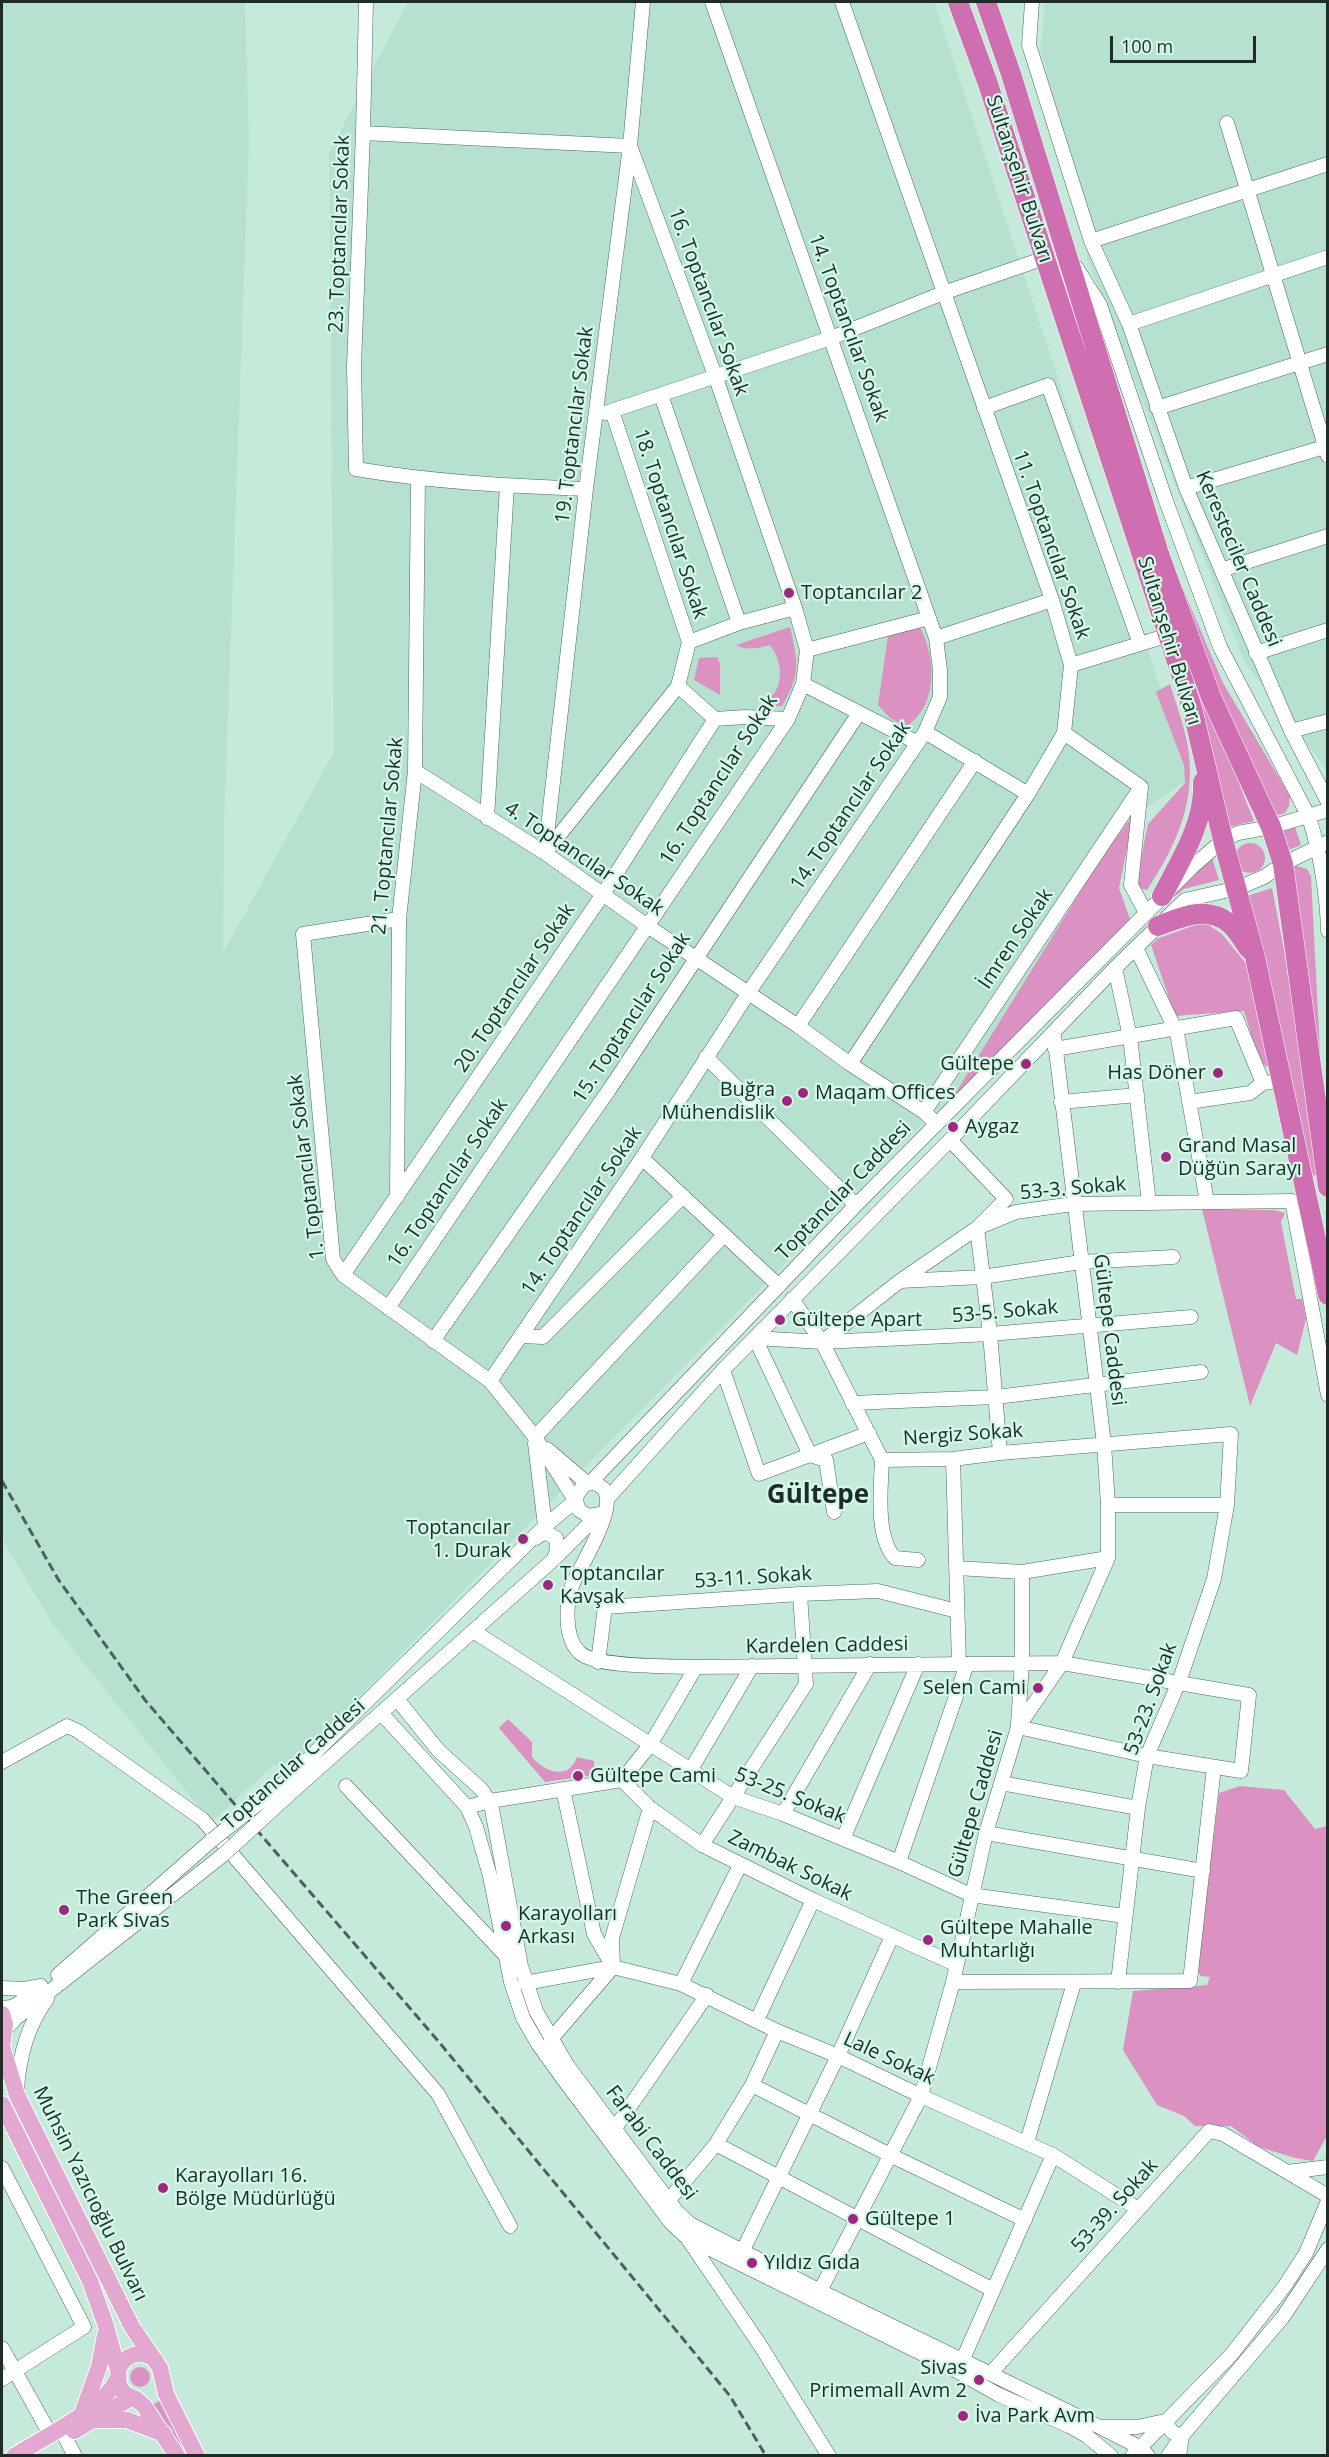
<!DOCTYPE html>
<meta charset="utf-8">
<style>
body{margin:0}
#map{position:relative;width:1329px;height:2457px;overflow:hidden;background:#c6eada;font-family:"Open Sans",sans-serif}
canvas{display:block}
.frame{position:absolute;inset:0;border:3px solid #1e2c25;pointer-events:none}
.scale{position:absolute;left:1110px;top:36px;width:146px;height:27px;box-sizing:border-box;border:3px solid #1e2c25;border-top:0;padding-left:8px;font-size:18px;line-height:21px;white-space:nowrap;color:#1e2c25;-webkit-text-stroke:4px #d3f8e7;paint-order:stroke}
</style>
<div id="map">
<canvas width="1329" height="2457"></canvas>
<div class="frame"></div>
<div class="scale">100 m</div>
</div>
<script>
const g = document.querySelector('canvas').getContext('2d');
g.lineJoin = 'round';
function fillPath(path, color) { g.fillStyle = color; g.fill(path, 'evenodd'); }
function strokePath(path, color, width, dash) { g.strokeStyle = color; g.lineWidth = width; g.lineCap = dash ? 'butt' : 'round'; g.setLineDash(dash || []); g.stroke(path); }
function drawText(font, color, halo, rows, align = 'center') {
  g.font = font + ' "Open Sans",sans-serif'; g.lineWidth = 4.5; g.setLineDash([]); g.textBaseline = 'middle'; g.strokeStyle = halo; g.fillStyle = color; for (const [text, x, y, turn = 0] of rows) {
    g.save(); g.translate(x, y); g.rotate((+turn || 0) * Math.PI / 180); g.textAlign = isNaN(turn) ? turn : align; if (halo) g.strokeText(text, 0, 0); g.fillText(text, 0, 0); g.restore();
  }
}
fillPath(new Path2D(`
 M2,2H245L249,142L224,824L223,953L334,752L329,153L408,2H934L1190,778L1131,818L948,1105L921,1125L296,1761L273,1766L211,1822L52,1623L2,1538Z
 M1045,2H1327V770L1244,661L1088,261L1041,48Z`), '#b5e1ce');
fillPath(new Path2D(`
 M1183,589L1223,683L1290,796L1289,806L1285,813L1274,816L1266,812L1177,590Z
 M1171,613L1254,821L1224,828Z
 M919,625C936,656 939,705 906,727L890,718L878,705L888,636Z
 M790,627C798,662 801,674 782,706L766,707V702C784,689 784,663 770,645C759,648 746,651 736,645Z
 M717,657L720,664V695L694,680L699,658Z
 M1170,684C1176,703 1183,723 1187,742C1198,799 1177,844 1147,890L1142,889L1136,882L1148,824L1185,783L1184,765L1156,692Z
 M1131,818L1132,824L1119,888L1130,919L1067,986L948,1105L1103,855Z
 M1295,827L1301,845L1284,852L1278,833Z
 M1235 858a15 15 0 1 1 30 0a15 15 0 1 1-30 0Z
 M1211,855L1219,880L1184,889L1165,904Z
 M1297,866L1307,869L1311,876L1321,1072L1289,869Z
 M1272,888L1284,950L1319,1174L1313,1176L1282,1036L1244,897Z
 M1204,922L1222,934L1248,966L1270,1069L1259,1061L1244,1011L1175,1016L1151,945L1159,938Z
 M1202,1209L1274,1210L1285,1213L1281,1222L1296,1299H1302L1306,1319L1297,1355L1276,1343L1250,1406Z
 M508,1719L532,1742V1757C544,1772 569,1781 577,1757L594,1761V1775L545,1782L499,1728Z
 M1240,1786L1284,1790L1315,1829L1327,1826L1328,2134L1313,2161L1295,2158L1259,2147L1231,2126H1195L1184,2116L1157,2105L1123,2050L1133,1991L1207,1985L1210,1977L1201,1976L1197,1970L1219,1793Z
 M130 2377a10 10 0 1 1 20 0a10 10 0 1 1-20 0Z
 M164,2399L192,2455H184L149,2406Z`), '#db92c2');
const minor = new Path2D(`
 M366,2L363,133L354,366L356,469C433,482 509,486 586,489
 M842,2L1052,600L1071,665L1064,733L1028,794L850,1064
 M1032,2L1029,45L1091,241L1129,324L1186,488L1291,731L1328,802
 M1227,123L1328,456
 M363,133L630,146L716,378L795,608L807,650L803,684L788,719L388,1308
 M1091,241L1328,164
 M1076,267L1100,305L1166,501L1220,647L1309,817C1320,853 1327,892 1328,931
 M1129,324L1328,257
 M661,395L739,623
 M984,408L1048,385L1140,644
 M1157,408L1328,354
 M605,413L831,338L943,293L1045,258
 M1186,488L1328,446
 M1221,570L1328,536
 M936,638L1052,600
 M689,642L739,623L795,608
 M807,650L929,618
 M1256,653L1328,630
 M1071,665L1169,635
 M803,684L918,743
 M678,686L715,719L745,717L788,719
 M1291,731L1328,721
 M925,732L1028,794
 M1064,733L1141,787L1131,885L1146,913
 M415,771L545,853L646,925L798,1026L850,1064L924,1112L937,1124
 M487,818L507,486
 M545,853L586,489L630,146L643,2
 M545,853L678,686L689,642L612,411
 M399,919L303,934L333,1259L343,1275L490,1381L535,1437L575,1500
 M1136,948L1177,1033L1207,1202
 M1115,968L1130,1037L1149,1203
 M798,1026L975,761
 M1055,1049L1236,1018L1263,1083L1282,1081
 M706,1057L856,1205
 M1061,1102L1137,1095
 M1189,1102L1250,1093L1263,1083
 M924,1112L1141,787
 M950,1140L1006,1199L977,1228L990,1334L1000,1453
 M642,1158L779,1286
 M397,1197L399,919L415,771L418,479
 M343,1275L603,894L715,719
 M900,1281L982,1277L1081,1262L1173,1257
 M792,1299L822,1342L882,1460L953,1459L1000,1453L1231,1434L1227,1505L1214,1579L1179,1682L1147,1756L1138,1808L1118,1982
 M522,1336L543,1337L683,1196
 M433,1341L609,1090L859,713
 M822,1342L990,1334L1191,1317
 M723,1370L759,1474L869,1433
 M490,1381L642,1158L749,992L925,732L940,697V670L936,638L712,2
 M852,1403L996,1397L1201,1372
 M535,1437L724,1235
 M535,1443L545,1526
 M547,1449L588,1484
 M953,1459L959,1664
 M882,1460C881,1487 875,1537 895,1558L918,1560
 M590,1483L856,1205L1192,867L1223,840L1238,833L1271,827L1328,810
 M608,1498L723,1370L950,1140L1115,968L1185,900L1238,888L1264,877L1283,864L1328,842
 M1108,1505H1227
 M834,1512L826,1460L810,1455L755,1338L822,1342L900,1281L977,1228L1016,1212L1073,1204L1292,1201L1328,1395
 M600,1514L588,1516L579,1510L575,1498L583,1486C589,1483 594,1482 600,1486C624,1500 579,1567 572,1586C566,1604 564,1637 579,1652C594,1668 672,1666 696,1667
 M536,1538L545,1532L556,1538L557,1551L554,1558
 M957,1568L1022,1572L1108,1558
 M473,1631L733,1797L783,1814L899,1862L971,1895L1125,1916
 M598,1662L605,1607L800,1594L878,1591L957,1611
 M397,1699L438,1750L482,1790L491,1804L521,1966L536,2011L567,2065L677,2212L690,2224L820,2291L1100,2427L1141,2448L1148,2456
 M381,1713L467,1807L476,1827L490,1876L511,1982L523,2018L538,2044L561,2076L671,2223L686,2237L953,2369L999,2395L1069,2426L1087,2436L1111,2456
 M1018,1725L1022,1662V1572
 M2,1762L67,1726L78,1731L202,1819L438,2094L510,2226
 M690,1771L752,1666
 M622,1780L650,1808L702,1845L813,1900L955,1964
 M284,1783L545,1526L575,1501
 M1001,1783L1138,1808
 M346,1786L507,1957
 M563,1789L594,1934L612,1965
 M293,1791L553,1560L597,1516
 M467,1807L490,1801L622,1780L650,1745L696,1667L1062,1663L1249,1695L1241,1771L1147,1756L1018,1727
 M783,1814L870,1664
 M986,1833L1203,1871
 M843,1839L918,1664
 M702,1845L806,1684L800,1594
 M899,1862L967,1664
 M58,1975L212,1840
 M953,1982L1190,1981L1214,1767
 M525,1983L613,1967L681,1984L777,2031L838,2056L921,2096L1053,2155L1138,2209
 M681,1984L740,1865
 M2,1988L24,1989L41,1986
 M2,2008L12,2007L36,1993
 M757,2020L813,1900
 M5,2030L16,2018L223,1855
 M551,2039L613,1967L612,1938L650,1808
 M752,2085L890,2155L1025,2220
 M17,2090C19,2057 27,2026 47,1999
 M615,2128L707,1995
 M1027,2142L1074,1983
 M716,2144L993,2290
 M2,2168L84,2327L2,2379
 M1287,2172L1328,2167
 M669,2200L716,2144L752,2085L777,2031
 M688,2239L760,2345L829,2456
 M743,2250L838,2056L892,1936
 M820,2291L921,2096L953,1982L986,1833L1018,1727L1062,1663L1108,1558V1505L1104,1444L1054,1034
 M2,2348L50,2434
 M963,2359L1053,2155
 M991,2373L1209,2131L1223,2134L1328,2196
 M1103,2427H1137L1165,2421L1172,2432L1182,2436L1179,2456
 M65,2437L75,2456
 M1132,2456L1231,2355L1284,2287L1306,2253L1328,2201
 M1168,2456L1182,2436L1283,2317L1328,2249`);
const major = new Path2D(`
 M2,2014L5,2024L2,2047L17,2095L132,2327L160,2368L166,2394L197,2456
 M2,2104L90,2281L106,2326L118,2370L119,2386L125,2394L136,2399L144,2406L177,2456
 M118,2370C125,2354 141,2349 155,2360
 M83,2411L99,2367L105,2335
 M94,2420H127L164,2434
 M74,2431L131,2398
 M14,2456C41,2439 105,2408 117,2379`);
const highway = new Path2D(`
 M958,2L987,81L1192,708L1223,840L1255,957L1328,1295
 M986,2L1011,74L1159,554L1211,697L1271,827L1283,864L1328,1187
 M1162,896C1180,861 1205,823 1203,782
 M1158,926C1182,917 1206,905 1229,923C1237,929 1243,941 1249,949`);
strokePath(minor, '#496a5b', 15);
strokePath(major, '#fff', 18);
strokePath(highway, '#fff', 21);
strokePath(minor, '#fff', 14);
strokePath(major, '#e2a8d0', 16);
strokePath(highway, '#cf6eb0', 20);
strokePath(new Path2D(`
 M2,1481L58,1579L145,1700L439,2042L730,2396L766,2456`), '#4d6158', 3, [9, 4.5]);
const minorBridge = new Path2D(`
 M212,1840L284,1783
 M223,1855L293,1791`);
strokePath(minorBridge, '#496a5b', 15, []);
strokePath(minorBridge, '#fff', 14);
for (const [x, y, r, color] of [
 [789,593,6,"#9f2780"],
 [1026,1064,6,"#9f2780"],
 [1218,1073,6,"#9f2780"],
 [803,1093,6,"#9f2780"],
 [787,1101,6,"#9f2780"],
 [953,1127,6,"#9f2780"],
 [1166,1157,6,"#9f2780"],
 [780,1320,6,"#9f2780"],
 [523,1539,6,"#9f2780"],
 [548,1585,6,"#9f2780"],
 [1038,1688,6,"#9f2780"],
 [578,1776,6,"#9f2780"],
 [64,1910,6,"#9f2780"],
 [506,1926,6,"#9f2780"],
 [928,1940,6,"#9f2780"],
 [163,2188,6,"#9f2780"],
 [853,2219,6,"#9f2780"],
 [752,2263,6,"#9f2780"],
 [979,2380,6,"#9f2780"],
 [963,2416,6,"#9f2780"]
]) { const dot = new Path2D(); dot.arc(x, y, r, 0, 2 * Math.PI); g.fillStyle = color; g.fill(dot); strokePath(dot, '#d3f8e7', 2); }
drawText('20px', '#1e2c25', '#d3f8e7', [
 ["Sultanşehir Bulvarı",1019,179,72],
 ["23. Toptancılar Sokak",340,234,-88],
 ["16. Toptancılar Sokak",708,302,70],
 ["14. Toptancılar Sokak",848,328,70],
 ["19. Toptancılar Sokak",575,425,-83],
 ["18. Toptancılar Sokak",670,524,72],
 ["11. Toptancılar Sokak",1051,545,71],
 ["Keresteciler Caddesi",1238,559,67],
 ["Sultanşehir Bulvarı",1169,641,73],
 ["16. Toptancılar Sokak",719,780,-57],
 ["14. Toptancılar Sokak",851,806,-56],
 ["21. Toptancılar Sokak",388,836,-85],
 ["4. Toptancılar Sokak",584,859,34],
 ["İmren Sokak",1016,939,-56],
 ["20. Toptancılar Sokak",515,988,-56],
 ["15. Toptancılar Sokak",632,1018,-57],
 ["1. Toptancılar Sokak",307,1167,-97],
 ["16. Toptancılar Sokak",448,1183,-56],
 ["53-3. Sokak",1073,1189,-5],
 ["Toptancılar Caddesi",844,1191,-46],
 ["14. Toptancılar Sokak",582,1211,-56],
 ["53-5. Sokak",1005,1312,-5],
 ["Gültepe Caddesi",1109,1330,83],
 ["Nergiz Sokak",963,1435,-4],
 ["53-11. Sokak",753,1578,-4],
 ["Kardelen Caddesi",827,1646,-1],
 ["53-23. Sokak",1151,1699,-70],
 ["Toptancılar Caddesi",294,1765,-42],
 ["53-25. Sokak",790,1796,22],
 ["Gültepe Caddesi",976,1804,-74],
 ["Zambak Sokak",790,1866,26],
 ["Lale Sokak",889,2059,25],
 ["Farabi Caddesi",651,2143,53],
 ["Muhsin Yazıcıoğlu Bulvarı",90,2194,64],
 ["53-39. Sokak",1115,2206,-48]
]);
drawText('20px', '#1e2c25', '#d3f8e7', [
 ["Toptancılar 2",801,593],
 ["Gültepe",1014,1064,"right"],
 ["Has Döner",1206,1073,"right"],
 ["Buğra",775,1090,"right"],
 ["Mühendislik",775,1113,"right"],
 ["Maqam Offices",815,1093],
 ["Aygaz",965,1127],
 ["Grand Masal",1178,1146],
 ["Düğün Sarayı",1178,1169],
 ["Gültepe Apart",792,1320],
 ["Toptancılar",511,1528,"right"],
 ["1. Durak",511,1551,"right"],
 ["Toptancılar",560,1574],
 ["Kavşak",560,1597],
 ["Selen Cami",1026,1688,"right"],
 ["Gültepe Cami",590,1776],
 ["The Green",76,1898],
 ["Park Sivas",76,1921],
 ["Karayolları",518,1914],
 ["Arkası",518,1937],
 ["Gültepe Mahalle",940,1928],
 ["Muhtarlığı",940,1951],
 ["Karayolları 16.",175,2176],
 ["Bölge Müdürlüğü",175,2199],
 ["Gültepe 1",865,2219],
 ["Yıldız Gıda",764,2263],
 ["Sivas",967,2368,"right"],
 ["Primemall Avm 2",967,2391,"right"],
 ["İva Park Avm",975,2416]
], 'left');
drawText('bold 26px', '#1e2c25', '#d3f8e7', [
 ["Gültepe",818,1496]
]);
</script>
